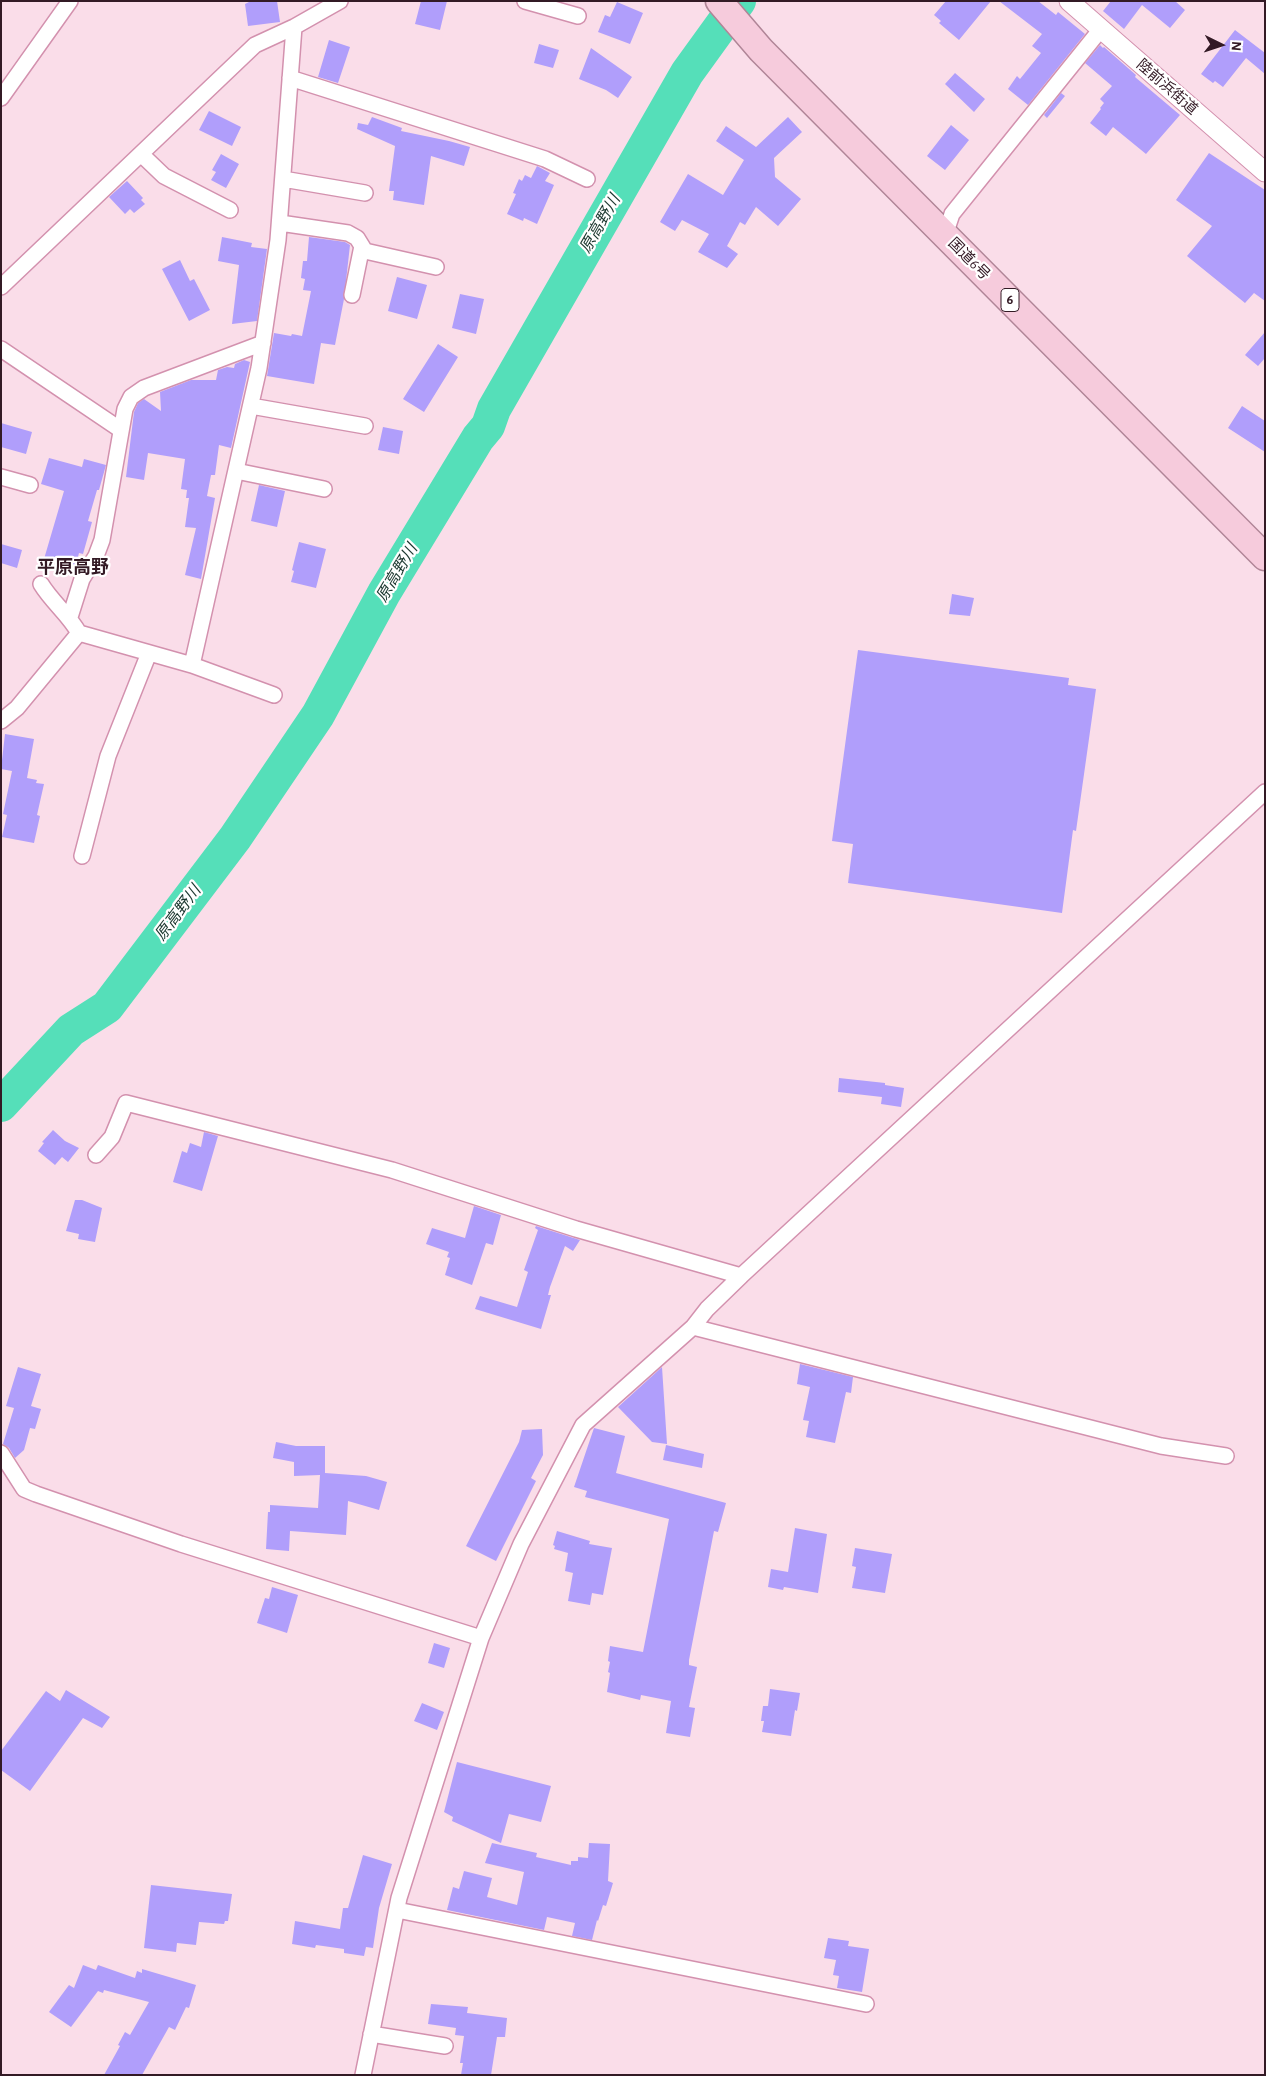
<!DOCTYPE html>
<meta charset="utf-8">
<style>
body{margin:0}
#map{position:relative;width:1266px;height:2076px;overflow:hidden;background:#fadde9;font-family:"Alegreya Sans",sans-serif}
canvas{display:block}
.frame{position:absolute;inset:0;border:2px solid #331a25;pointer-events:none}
.north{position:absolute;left:1196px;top:20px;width:50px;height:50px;-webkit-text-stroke:4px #fff;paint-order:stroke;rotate:94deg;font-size:14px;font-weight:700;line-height:20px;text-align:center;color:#331a25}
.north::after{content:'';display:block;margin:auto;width:18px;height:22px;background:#331a25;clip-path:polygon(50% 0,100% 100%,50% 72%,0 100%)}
</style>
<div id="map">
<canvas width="1266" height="2076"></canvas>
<div class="frame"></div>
<div class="north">N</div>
</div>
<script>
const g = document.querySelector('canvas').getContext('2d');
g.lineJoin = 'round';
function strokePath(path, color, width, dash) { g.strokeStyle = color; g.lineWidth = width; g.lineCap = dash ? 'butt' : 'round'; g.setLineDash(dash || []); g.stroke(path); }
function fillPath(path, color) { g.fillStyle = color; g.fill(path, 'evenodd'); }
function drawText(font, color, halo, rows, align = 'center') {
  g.font = font + ' "Alegreya Sans","Noto Sans JP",sans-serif'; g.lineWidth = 4.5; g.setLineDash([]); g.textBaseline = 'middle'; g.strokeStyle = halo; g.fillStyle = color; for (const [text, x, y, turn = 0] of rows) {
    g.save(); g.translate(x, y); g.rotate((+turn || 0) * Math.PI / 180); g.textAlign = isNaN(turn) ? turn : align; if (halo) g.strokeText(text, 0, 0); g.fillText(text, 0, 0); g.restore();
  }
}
strokePath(new Path2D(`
 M1,1105L71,1030L107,1007L235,838L318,715L384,593L478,438L488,426L494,409L687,73L739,1`), '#55dfb9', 34);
fillPath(new Path2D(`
 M251,1H277L280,22L248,26L245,4Z
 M421,1H447L440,30L415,24Z
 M946,1H991L959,40L939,23L941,21L934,15Z
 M999,1H1038L1056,15L1058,12L1085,34L1028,105L1008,89L1017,76L1020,79L1041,53L1032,46L1042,34Z
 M1111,1H1175L1185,10L1170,28L1142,5L1124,29L1103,11Z
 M617,2L643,13L630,44L598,32L605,15L610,17Z
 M1235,30L1265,53V74L1246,58L1223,87L1215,81L1213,83L1201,74Z
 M329,40L350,47L338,83L318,77Z
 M539,44L559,50L553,68L534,63Z
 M1100,45L1103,48L1104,47L1136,75L1135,77L1180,115L1146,154L1113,127L1106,136L1090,123L1101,109L1100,108L1104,103L1100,99L1112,86L1085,63Z
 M591,48L632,77L618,98L606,90L579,79Z
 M955,73L985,99L974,112L945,84Z
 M1061,93L1065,96L1047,118L1044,115Z
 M209,111L241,127L232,146L199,130Z
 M372,117L402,128L401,131L449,141L470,147L464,166L431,156L424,205L393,200L394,191H389L395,146L357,129L358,123L368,125Z
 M788,117L802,132L774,158L775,177L801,199L778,226L756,207L745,225L740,222L727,246L738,254L727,268L698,252L709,234L682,220L675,231L660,222L688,174L723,195L744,160L716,141L726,126L756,147Z
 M951,125L969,140L945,170L927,156Z
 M1209,153L1265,190V301L1254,293L1245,303L1187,256L1212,226L1176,200Z
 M221,154L239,164L226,188L211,180L216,172L212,170Z
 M537,166L550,173L545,181L554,185L537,224L524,218L523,221L507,214L516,194L513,193L519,179L522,181L525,175L531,178Z
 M127,181L143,198L141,200L145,204L134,213L130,209L125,214L109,197Z
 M222,237L252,243L251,247L267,249L257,321L232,324L239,265L218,261Z
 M309,237L345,242L350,245L344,299L335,345L321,343L314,384L267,376L274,333L291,336L292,334L302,336L311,291L303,290L305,279L301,278L303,261H307Z
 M180,260L190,281L194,279L210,310L189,321L162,269Z
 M397,277L427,285L417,319L388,311Z
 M460,294L484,299L476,334L452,328Z
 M1265,332V358L1258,366L1245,355Z
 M438,344L458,357L424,412L403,399Z
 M244,360L250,362L231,448L219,445L215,475H211L207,496L215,498L201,579L185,575L196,528L185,527L189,498H186L187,490L181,489L185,459L148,453L144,480L126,477L134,412L138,403L144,399L161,411L160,392L191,380H216L218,370L227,367L234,368L235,364Z
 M1242,406L1265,421V452L1228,428Z
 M1,423L32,432L26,454L1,447Z
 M383,427L403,431L399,454L378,450Z
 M49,458L82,467L84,459L106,465L99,490H97L88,521L92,522L83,554L79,553L75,568L44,559L64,491L41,484Z
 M259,485L285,491L277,527L251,521Z
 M299,542L326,549L316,588L291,582L294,571L292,570Z
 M1,544L22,550L17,568L1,563Z
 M952,594L974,598L970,616L949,614Z
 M858,650L1069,678L1068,685L1096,689L1076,831L1073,830L1062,913L848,883L853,844L832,841Z
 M5,734L34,739L27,778L37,780L36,783L44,784L37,815L40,816L34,843L2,837L7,815L3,814L12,771L1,769Z
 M839,1078L885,1083V1085L904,1088L901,1107L881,1104L882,1097L838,1092Z
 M53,1130L65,1141L79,1148L68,1162L62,1157L55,1165L38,1151L44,1143L42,1142Z
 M204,1132L218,1136L202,1191L173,1182L182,1151L187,1153L190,1143L201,1147Z
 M75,1200H82L102,1208L95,1242L78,1239L79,1234L66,1231Z
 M474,1206L501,1215L493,1245L486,1243L472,1285L445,1275L450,1258L447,1257L449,1252L426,1244L432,1228L465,1238Z
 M536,1226L580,1240L573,1251L565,1246L550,1287L548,1295H551L541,1329L475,1309L480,1296L517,1307L528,1272L524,1270L538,1230L535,1228Z
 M800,1364L853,1377L851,1393L846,1392L835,1443L806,1437L809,1421L803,1420L810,1387L797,1384Z
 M18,1367L41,1374L31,1406L41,1409L35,1429L30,1428L24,1450L15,1458L9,1448L3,1444L14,1408L6,1406Z
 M662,1367L667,1444L652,1442L618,1407Z
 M594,1428L625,1436L616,1473L726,1503L718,1532L714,1531L689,1660V1665L697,1667L689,1707L695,1708L690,1737L666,1733L671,1701L641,1695L640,1700L607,1692L610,1673L608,1672L610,1662L608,1661L610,1646L643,1652L669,1519L585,1497L587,1491L574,1487Z
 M542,1429L543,1455L531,1478L536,1481L496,1561L466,1546L519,1442L522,1430Z
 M276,1442L296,1446H325V1473L366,1476L387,1482L379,1510L348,1501L346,1535L290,1531L289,1551L266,1549L268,1512H270V1505L318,1508L320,1475L294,1476V1462L273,1458Z
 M666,1445L704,1454L702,1468L663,1460Z
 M795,1528L827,1534L818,1593L784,1587L783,1590L768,1587L771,1569L788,1572Z
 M557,1531L590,1541L589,1544L612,1548L603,1595L592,1593L590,1605L568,1601L573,1573L565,1571L568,1553L554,1549L555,1546L553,1545Z
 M855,1548L892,1554L885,1593L852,1588L856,1567L852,1566Z
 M272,1587L298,1595L287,1633L257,1623L265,1598L269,1599Z
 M434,1643L450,1648L444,1668L428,1663Z
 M770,1689L800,1693L797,1711L795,1710L791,1736L762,1732L764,1721H761L763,1706H768Z
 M66,1690L110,1717L102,1728L83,1718L30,1791L1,1770V1751L46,1691L60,1701Z
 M422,1703L444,1712L437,1730L414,1721Z
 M457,1762L551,1786L541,1822L509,1814L501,1843L452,1821L453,1817L444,1812Z
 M492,1843L537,1853L536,1857L571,1865V1861H578V1857L588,1858L589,1843L610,1844L608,1881L613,1883L606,1906L603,1905L598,1921L597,1920L592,1940L572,1936L575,1923L547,1917L544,1930L447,1910L453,1887L459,1889L464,1871L492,1878L487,1897L517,1905L524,1872L485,1863Z
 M363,1855L392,1864L379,1908L373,1948L366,1947L364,1956L344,1953V1949L316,1945L315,1948L292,1944L295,1921L340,1929L343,1908H348Z
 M151,1885L232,1894L228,1921H225L224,1924L199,1922L196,1945L177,1943L176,1952L144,1948Z
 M828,1938L849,1941L848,1946L869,1949L862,1992L837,1988L839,1976L833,1975L836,1960L824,1958Z
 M83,1965L96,1970L98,1965L135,1978L137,1971L142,1973V1969L196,1985L189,2008L186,2007L175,2030L169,2027L142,2075H104L120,2046L118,2045L125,2032L130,2035L149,2002L104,1990L103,1993L98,1991L71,2027L49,2012L69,1985L74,1988Z
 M431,2004L468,2007L467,2013L507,2018L505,2037H497L491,2075H461L463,2063H460L464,2036L455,2035L456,2028L428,2024Z`), '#b09efb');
const minor = new Path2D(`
 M525,1L578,16
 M290,78L545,159L587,179
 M1,98L70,1
 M141,154L164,176L230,210
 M283,179L365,193
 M280,223L348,233L357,238L365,251L436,267
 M945,235L952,214L1101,29
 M1,287L255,45L294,27L340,1
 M352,295L362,246
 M1,349L121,430
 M251,406L365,426
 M236,471L324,489
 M1,477L30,485
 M70,617L82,579L96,556L102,540L125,409L131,397L144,388L263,343
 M79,633L192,665L274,695
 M192,665L259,368L278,240L294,27
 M1,721L17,708L79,633C69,615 52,602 41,584
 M82,856L108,756L149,653
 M96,1155L112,1137L126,1103L392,1170L576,1229L741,1276
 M693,1327L1161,1446L1226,1456
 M1,1453L24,1489L36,1494L181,1544L481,1638
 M397,1910L866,2004
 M371,2034L445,2046
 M363,2075L399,1898L481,1638L521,1544L583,1425L693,1327L707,1309L741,1276L1265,792`);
const tertiary = new Path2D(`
 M1069,1L1265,172`);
const trunk = new Path2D(`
 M719,1L761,50L1265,557`);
strokePath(minor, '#d391ae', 18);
strokePath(tertiary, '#d391ae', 21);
strokePath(trunk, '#b08597', 29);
strokePath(minor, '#fff', 15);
strokePath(tertiary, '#fff', 19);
strokePath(trunk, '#f6cbdc', 26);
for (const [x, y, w] of [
 [1010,300,18]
]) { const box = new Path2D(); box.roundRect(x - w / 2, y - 11.5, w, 23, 4); g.fillStyle = '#fff'; g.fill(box); strokePath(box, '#331a25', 1); }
drawText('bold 14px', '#331a25', null, [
 ["6",1010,300]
]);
drawText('15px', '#331a25', '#fff', [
 ["陸前浜街道",1167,87,41],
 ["国道6号",969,259,45]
]);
drawText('italic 16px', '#1a362e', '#fff', [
 ["原高野川",600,224,-60],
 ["原高野川",397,573,-59],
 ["原高野川",178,913,-53]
]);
drawText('bold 18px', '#331a25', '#fff', [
 ["平原高野",73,568]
]);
</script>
